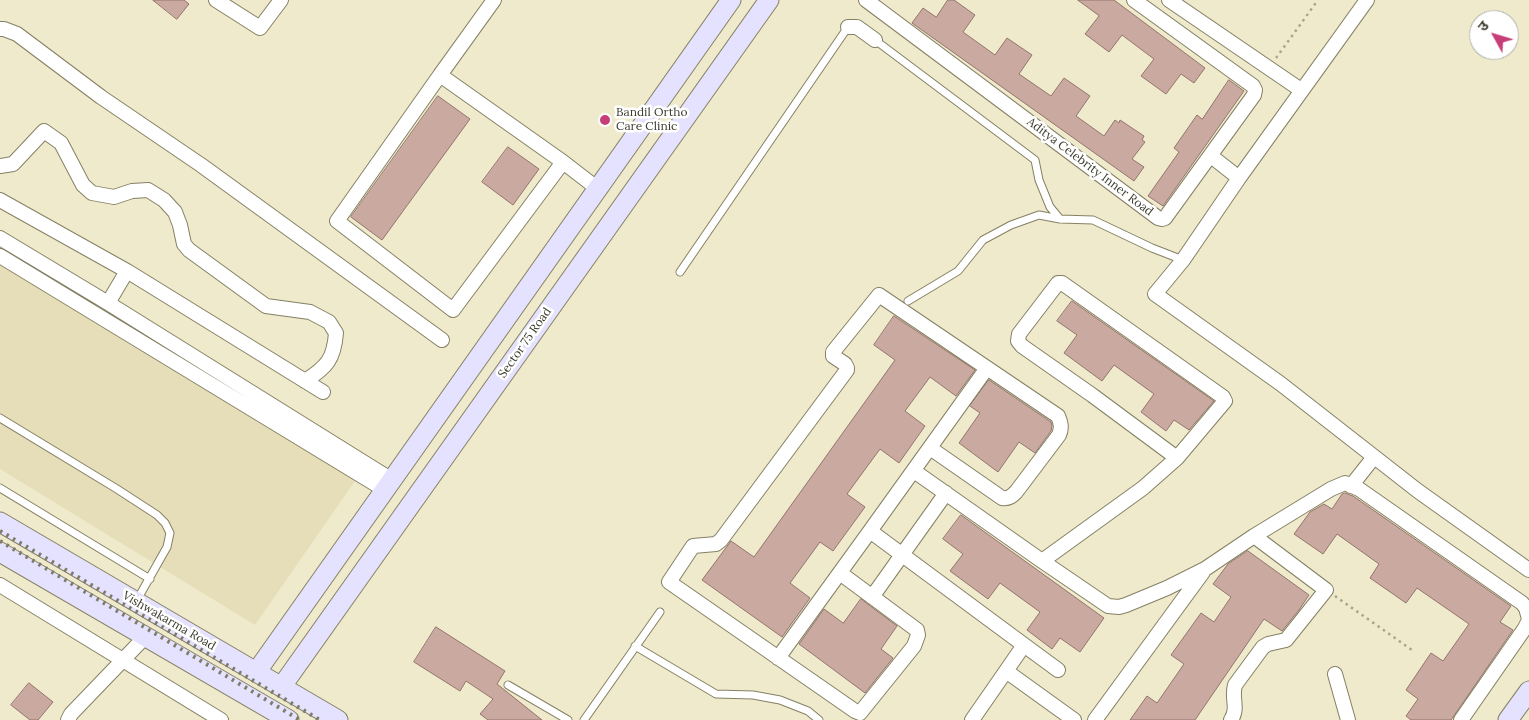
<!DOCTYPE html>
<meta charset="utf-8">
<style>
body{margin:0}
#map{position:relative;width:1529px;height:720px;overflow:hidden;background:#efeacb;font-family:Lora,"Noto Sans Devanagari",serif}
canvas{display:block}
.north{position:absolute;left:1469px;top:10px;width:50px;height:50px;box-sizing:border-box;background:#fff;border:1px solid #b1b1ab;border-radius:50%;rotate:309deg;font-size:14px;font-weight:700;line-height:20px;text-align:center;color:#3d3b2e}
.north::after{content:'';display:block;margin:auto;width:18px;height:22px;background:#c73d78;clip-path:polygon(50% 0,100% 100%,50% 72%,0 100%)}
</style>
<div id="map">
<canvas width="1529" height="720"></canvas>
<div class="north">उ</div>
</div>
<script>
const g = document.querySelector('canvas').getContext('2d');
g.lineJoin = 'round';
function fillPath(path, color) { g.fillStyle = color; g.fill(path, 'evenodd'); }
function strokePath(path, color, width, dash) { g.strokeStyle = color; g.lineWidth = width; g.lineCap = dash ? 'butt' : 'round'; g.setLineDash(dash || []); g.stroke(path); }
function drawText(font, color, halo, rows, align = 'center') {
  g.font = font + ' Lora,serif'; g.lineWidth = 5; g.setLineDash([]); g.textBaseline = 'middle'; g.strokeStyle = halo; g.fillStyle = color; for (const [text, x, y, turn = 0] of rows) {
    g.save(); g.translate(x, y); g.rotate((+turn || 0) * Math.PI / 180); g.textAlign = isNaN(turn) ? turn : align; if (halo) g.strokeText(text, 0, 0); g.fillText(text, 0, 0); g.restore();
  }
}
fillPath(new Path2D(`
 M0,262L357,478L255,625L0,469Z`), '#e5deb8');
const building = new Path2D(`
 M153,0H184L189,4L177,19Z
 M948,0H954L975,15L963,32L995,55L1007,38L1032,55L1019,74L1051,96L1064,78L1090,96L1076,116L1104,136L1115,120L1119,123L1120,120L1144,136L1142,140L1145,142L1132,159L1144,167L1134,181L912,23L923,8L936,17Z
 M1078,0H1114L1205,68L1194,83L1181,74L1166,94L1141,76L1154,59L1122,35L1109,52L1085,34L1099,16Z
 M1229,80L1244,91L1163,206L1148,196L1179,152L1174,148L1197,115L1202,119Z
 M438,96L470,119L382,240L351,217Z
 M508,147L539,169L513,205L482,182Z
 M1072,301L1214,401L1189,430L1174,420L1166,431L1141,412L1154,394L1114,365L1102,381L1064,353L1077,335L1057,321Z
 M894,316L975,370L956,396L930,377L905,411L925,426L899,463L880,449L847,494L865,507L833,551L820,542L790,583L810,598L782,637L702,580L731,541L754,557L895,360L874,345Z
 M989,380L1051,422L1052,426L1051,431L1035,453L1019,442L998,472L959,443L980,413L970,406Z
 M1345,493L1353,496L1511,606L1500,622L1513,630L1451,720H1411L1406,716L1418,699L1406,690L1431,653L1443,661L1469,624L1417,588L1406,603L1370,578L1379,564L1337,534L1323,554L1294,534L1310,512L1324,504L1332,509L1342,494Z
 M961,515L1104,618L1080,652L1060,638L1052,649L1027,630L1040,612L1000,583L988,599L950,571L963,554L943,539Z
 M1248,551L1309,595L1299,610L1282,631L1264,619L1195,720H1130L1147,696L1157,703L1184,664L1171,655L1201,613L1214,622L1231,597L1213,584L1228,564Z
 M861,599L897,626L881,649L893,658L865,693L799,644L824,609L843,623Z
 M436,627L505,671L497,684L542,720H488L480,714L493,699L466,681L460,691L414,662Z
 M29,683L53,702L38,720H30L11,705Z`);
fillPath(building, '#caa9a1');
strokePath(building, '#93746c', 1);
const lane = new Path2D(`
 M875,40L1035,160L1039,180L1050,207L1060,219
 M680,272L848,27
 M908,301L958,271L983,240L1011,225L1039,215L1060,219L1093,220L1152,248L1183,260
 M0,418L117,489L157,515L165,523L170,533L167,547L137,600
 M0,488L150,579
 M635,646L716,694L753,695L780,700L808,711L819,720
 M508,685L568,720
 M584,720L660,612`);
const street = new Path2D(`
 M216,0L260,28L281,0
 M866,0L1158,218L1162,219L1165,218L1254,95L1255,90L1253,86L1134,0
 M1169,0L1301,90
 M1367,0L1239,178L1183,260L1155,294L1281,384L1418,491L1529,570
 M848,27H857L875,40
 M0,29H4L17,34L101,97L201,165L442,340
 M440,75L494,0
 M1211,156L1239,178
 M563,162L453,310L337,221L440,75L563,162L598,189
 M0,166L13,164L44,131L61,143L83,185L92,193L114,197L132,191L148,190L164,200L175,212L180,225L184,244L189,250L266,306L310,312L329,322L336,333C334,359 327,367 305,381
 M0,200L127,271L323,392
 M0,238L108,303L392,480
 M0,256L385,490
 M108,303L127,271
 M1177,458L1092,395L1022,346L1018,341L1019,334L1058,283H1062L1223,397L1225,401L1177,458L1143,488L1042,561L1108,606L1119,607L1126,605L1167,588L1205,569L1254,536L1331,489L1345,483L1359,489L1522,603L1526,608L1529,619
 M914,471L1042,561
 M1351,486L1374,457
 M870,531L987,368
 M840,573L917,630L918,635L914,646L860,713L855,711L669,582L693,546L716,544L721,540L847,370V368L845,364L833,356V352L879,295L1058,416C1061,423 1062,428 1059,435L1016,492C1012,496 1009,499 1002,498L930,448
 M0,585L221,720
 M872,597L946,493
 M1024,645L1058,670
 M778,658L870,531L1024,645L1006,671
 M1335,674L1348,720
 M68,720L71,714L145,637
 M972,720L1006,671L1074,720
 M1095,720L1203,572
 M1231,720C1239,708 1231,698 1235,685L1263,647L1268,644L1286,640L1326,590L1254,536
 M1461,720L1525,628L1529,620`);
const secondary = new Path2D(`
 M0,522L338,720
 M0,552L289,720
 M257,671L731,0
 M282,686L769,0
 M1508,720L1529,691`);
strokePath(lane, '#858064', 9);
strokePath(street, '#858064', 16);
strokePath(secondary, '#858064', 21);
strokePath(new Path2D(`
 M1276,58L1318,0
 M1335,596L1412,650`), '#aaa68e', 2.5, [2.5, 4]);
strokePath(lane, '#fff', 7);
strokePath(street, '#fff', 14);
strokePath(secondary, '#e4e2fe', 19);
strokePath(new Path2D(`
 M0,531L320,720
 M0,541L300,720`), '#7e7b68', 4, [2.5, 5]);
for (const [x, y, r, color] of [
 [605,120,6,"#c73d78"]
]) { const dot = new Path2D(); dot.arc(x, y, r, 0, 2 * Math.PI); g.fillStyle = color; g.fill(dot); strokePath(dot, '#fff', 2); }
drawText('12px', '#3d3b2e', '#fff', [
 ["Bandil Ortho",616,113],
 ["Care Clinic",616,127]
], 'left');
drawText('12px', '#3d3b2e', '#fff', [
 ["Aditya Celebrity Inner Road",1090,167,37],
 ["Sector 75 Road",525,343,-55],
 ["Vishwakarma Road",169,621,30]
]);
</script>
